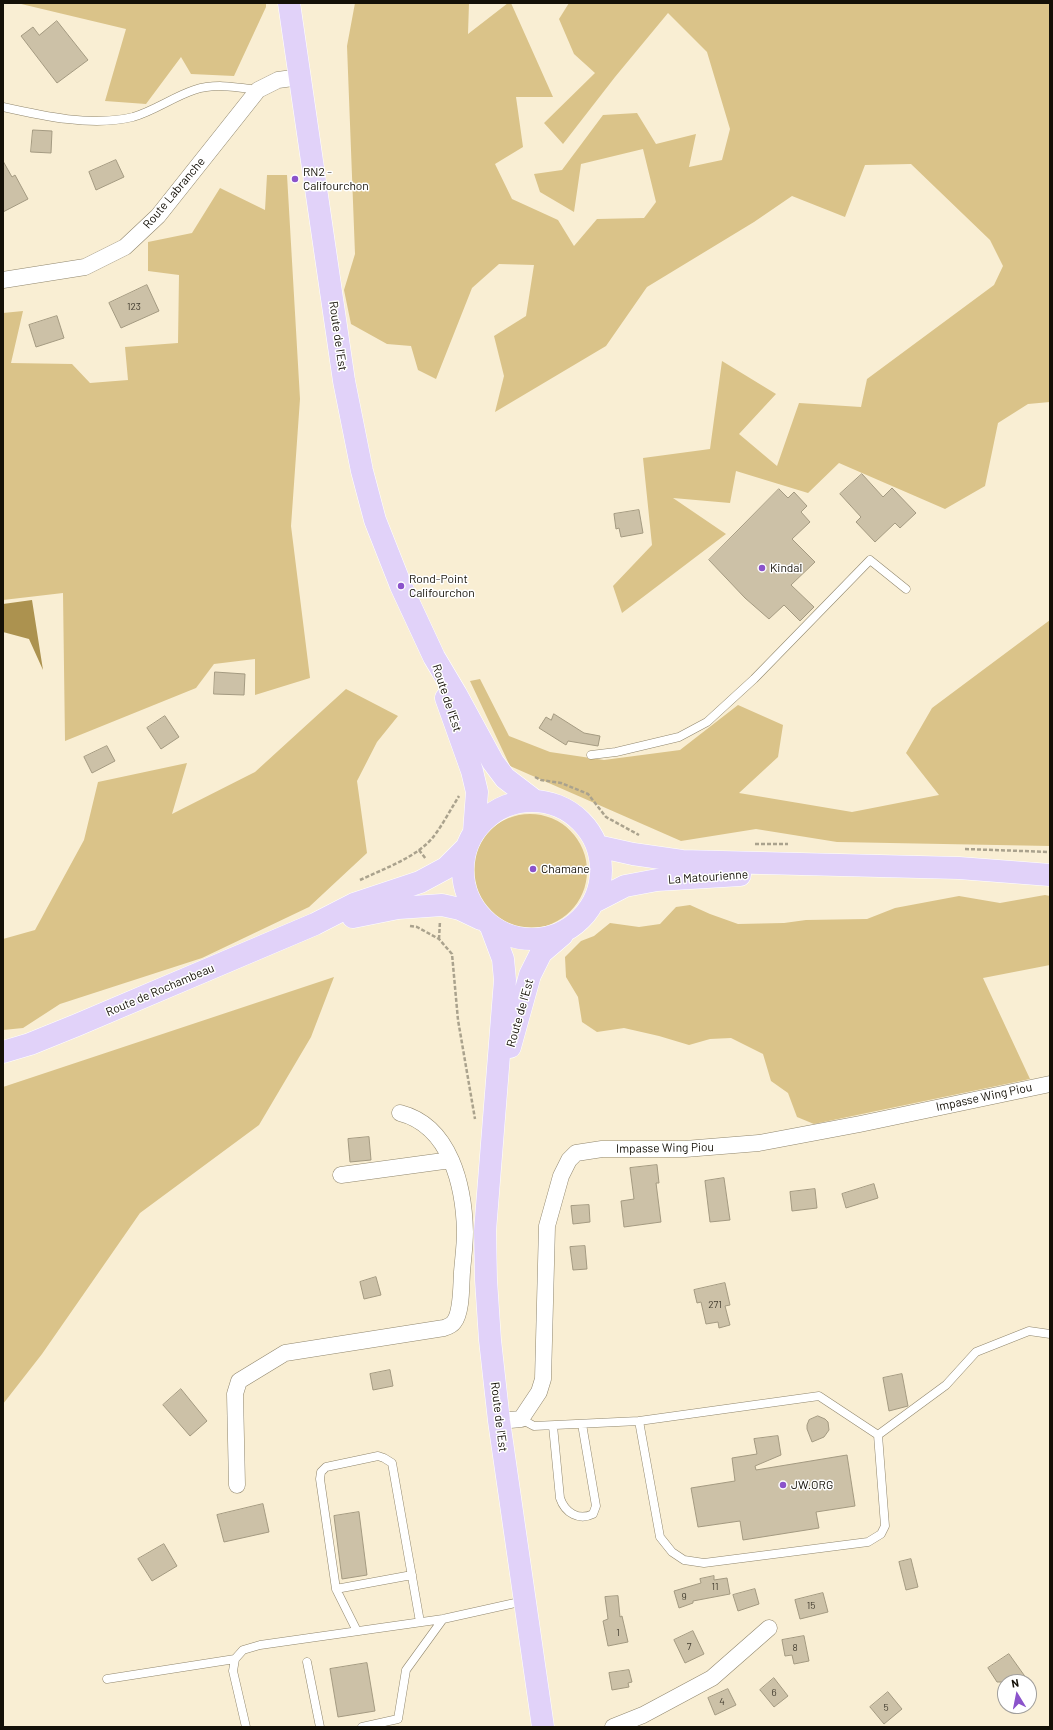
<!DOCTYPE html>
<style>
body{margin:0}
#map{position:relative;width:1053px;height:1730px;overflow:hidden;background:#f9eed3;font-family:Barlow,sans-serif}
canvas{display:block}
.frame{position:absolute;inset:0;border:4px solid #141007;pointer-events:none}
.north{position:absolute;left:997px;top:1674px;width:40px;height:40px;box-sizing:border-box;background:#fff;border:1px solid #a19f9c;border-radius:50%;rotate:350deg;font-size:11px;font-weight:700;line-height:16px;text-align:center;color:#141007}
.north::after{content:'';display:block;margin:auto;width:14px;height:18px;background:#8b53cb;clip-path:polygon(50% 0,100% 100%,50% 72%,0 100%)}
</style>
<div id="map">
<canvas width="1053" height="1730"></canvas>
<div class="frame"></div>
<div class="north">N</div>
</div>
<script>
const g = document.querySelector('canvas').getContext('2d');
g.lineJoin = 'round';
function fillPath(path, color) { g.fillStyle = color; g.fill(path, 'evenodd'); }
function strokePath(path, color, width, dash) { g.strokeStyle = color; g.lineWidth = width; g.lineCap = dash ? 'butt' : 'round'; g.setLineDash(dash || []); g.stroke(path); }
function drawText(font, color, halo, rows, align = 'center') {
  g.font = font + ' Barlow,sans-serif'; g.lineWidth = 3; g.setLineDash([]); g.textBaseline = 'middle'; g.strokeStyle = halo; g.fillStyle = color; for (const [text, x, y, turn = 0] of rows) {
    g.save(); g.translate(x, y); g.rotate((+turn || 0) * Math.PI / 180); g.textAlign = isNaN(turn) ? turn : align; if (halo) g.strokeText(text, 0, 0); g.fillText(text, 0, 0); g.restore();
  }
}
fillPath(new Path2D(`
 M17,3H266V7L234,76L191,74L181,57L146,104L105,101L126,29Z
 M355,3H469L468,34L508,3H511L553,97H516L523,147L495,164L512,199L558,220L574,246L597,219L644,218L656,202L643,149L581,164L574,212L540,192L534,174L562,170L603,115L637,113L656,144L696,134L689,167L722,160L730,129L707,52L668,13L615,77L563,144L544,123L595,73L574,54L559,19L569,3H1050V402L1028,404L998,423L985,486L945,509L839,463L808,493L736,471L730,503L673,498L726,534L622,613L613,586L652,545L643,458L710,449L722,361L776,394L739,434L777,466L799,403L861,407L867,379L994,285L1003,266L990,240L911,164L865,165L845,217L792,196L754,222L647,287L606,346L495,412L504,376L494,336L526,316L534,265L499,264L472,288L436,379L418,370L411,346L387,344L351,324L344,290L355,254L347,46Z
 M267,175H287L300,399L291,526L310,678L255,695V659L214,664L196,688L65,741L63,593L3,600V313L23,311L11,363L72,364L90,383L128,380L125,347L178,343L179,275L148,271V242L192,233L220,188L265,210Z
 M1050,620V846L837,842L756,829L681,841L510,766L470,681L480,679L509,736L550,752L604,760L680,750L738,705L783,725L778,757L739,793L852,812L939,795L906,753L932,708Z
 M346,689L398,716L377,742L357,781L367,853L309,907L202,958L60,1004L23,1028L3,1030V939L35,930L84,840L98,782L187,763L172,814L255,772Z
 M473 871a57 57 0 1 1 114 0a57 57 0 1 1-114 0Z
 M1045,895L1050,896V965L983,978L1030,1079L814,1124L797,1117L788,1093L771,1081L763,1054L731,1038L710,1039L689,1045L659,1036L624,1028L597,1032L582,1022L578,997L566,977L565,957L581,941L594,936L610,923L639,927L660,924L676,907L690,905L710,914L738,924L784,923L806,920L867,919L895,908L959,896L1000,903Z
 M334,977L311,1037L259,1125L140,1213L42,1354L3,1404V1087Z`), '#dac389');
fillPath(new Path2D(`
 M32,600L43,670L29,639L3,632V604Z`), '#ac924f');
const building = new Path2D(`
 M57,21L88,60L57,83L21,36L33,27L39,35Z
 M33,130L52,131L51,153L31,152Z
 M116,160L124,177L96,190L89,172Z
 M3,161L12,177L15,175L28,199L3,212Z
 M147,285L159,311L121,328L109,303Z
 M57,316L64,338L36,347L29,325Z
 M862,474L883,497L892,488L916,513L900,528L895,523L875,542L856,522L861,517L840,494Z
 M779,489L788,498L794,492L807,506L801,512L810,522L792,539L815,562L791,585L814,607L800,621L784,605L769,619L745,598L709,560Z
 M639,510L643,533L621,537L619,528L616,529L614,514Z
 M215,672L245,674L244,695L214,694Z
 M554,714L584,733L600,736L598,746L568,741L566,745L539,728L546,717L551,720Z
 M165,716L179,737L161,749L147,728Z
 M107,746L115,761L92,773L84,757Z
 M369,1137L371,1160L350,1162L348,1139Z
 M657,1165L659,1183H656L661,1222L624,1227L621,1201L634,1199L630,1168Z
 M724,1178L730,1220L710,1222L705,1181Z
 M874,1184L878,1198L846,1208L842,1194Z
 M815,1189L817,1208L792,1211L790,1192Z
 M589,1205L590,1222L573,1224L571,1206Z
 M585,1246L587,1269L573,1270L570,1247Z
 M376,1277L381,1295L364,1299L360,1282Z
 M725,1283L730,1305L725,1306L730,1325L719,1328L718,1322L706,1324L701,1302L697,1303L694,1290Z
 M390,1370L393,1386L373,1390L370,1374Z
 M902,1374L908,1406L889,1411L883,1378Z
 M181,1389L207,1421L190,1436L163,1405Z
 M818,1416L825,1419L828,1422L829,1430L824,1437L812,1442L807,1429V1425L809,1420Z
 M778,1436L781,1455L755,1466L756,1470L847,1455L855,1506L816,1512L819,1528L743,1540L740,1521L698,1527L691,1488L735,1481L732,1458L757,1454L754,1439Z
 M263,1504L269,1532L224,1542L217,1515Z
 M359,1512L367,1575L342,1579L334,1516Z
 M164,1544L177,1566L152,1581L138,1559Z
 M911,1559L918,1587L906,1590L899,1562Z
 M714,1576V1580L727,1578L730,1594L693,1601V1603L679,1608L674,1591L701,1583L700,1579Z
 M755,1589L759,1604L738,1611L733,1595Z
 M823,1593L828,1612L800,1619L795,1600Z
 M618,1596L620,1617L622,1616L628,1642L608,1646L603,1621L608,1619L605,1597Z
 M693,1631L704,1654L685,1663L674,1640Z
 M804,1636L809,1661L794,1664L792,1655L785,1656L782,1640Z
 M1009,1654L1029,1682H997L988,1668Z
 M367,1663L375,1711L338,1717L330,1669Z
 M629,1670L632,1682L628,1683L629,1687L612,1690L609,1673Z
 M774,1678L788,1696L774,1707L760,1690Z
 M728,1689L736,1705L715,1715L708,1698Z
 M888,1692L902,1709L884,1724L870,1707Z`);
fillPath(building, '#ccc1a7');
strokePath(building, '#a49a81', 1);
const service = new Path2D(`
 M3,107C43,116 92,127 133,117C154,111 173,97 194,90C215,83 236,87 258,90
 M591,755L616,752L679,737L707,722L754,679L870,560L906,589
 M521,1419L534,1426L639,1421L819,1396L878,1435L946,1385L976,1352L1029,1331L1050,1334
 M639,1421L660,1537L672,1552L684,1560L704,1563L868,1542L881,1534L885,1526L878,1435
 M553,1426L560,1498C565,1513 579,1521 593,1514L596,1506L582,1424
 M336,1589L412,1575
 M357,1631L336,1589L320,1479L321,1472L326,1467L378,1456L384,1458L392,1463L420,1622
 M307,1662L320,1727
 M107,1679L235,1659
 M246,1727L233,1671L235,1659L243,1650L260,1645L443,1619L524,1601
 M362,1727L398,1719L406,1670L443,1619`);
const minor = new Path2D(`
 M3,280L85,267L125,247L158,216L258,90L278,80L300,77
 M341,1175L451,1160
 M499,1421L521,1419L539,1392L543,1379L547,1226L561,1176L569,1160L576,1153L602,1149H685L759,1143L860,1124L1050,1084
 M237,1485L235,1394L239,1381L285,1353L444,1328C447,1327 452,1325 454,1322C462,1312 461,1285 462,1272C463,1259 465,1245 465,1232C464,1187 451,1126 400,1113
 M613,1727L643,1715L712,1678L769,1628`);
const primary = new Path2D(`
 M289,3L344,381L362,471L375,520L401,586L434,657L456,694L493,762L505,778L535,801
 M446,698L472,771L477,792L474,832
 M463 870a69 69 0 1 1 138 0a69 69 0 1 1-138 0Z
 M597,846L633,854L682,861L959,868L1050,875
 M594,902L625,886L657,880L740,875
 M353,917L398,908L442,905L460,909L481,919
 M491,927L503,959L505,980L485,1231L486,1280L490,1340L499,1421L543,1727
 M510,1047L530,975L541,953L562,935
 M3,1052L30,1044L77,1025L315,924L354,904L420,882L446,868L466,848`);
strokePath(service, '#90866d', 9);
strokePath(minor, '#90866d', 17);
strokePath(primary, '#fff', 23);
strokePath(new Path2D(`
 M535,777L541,780L561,783L588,794L606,817L639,835
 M755,844H788
 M965,849L1050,852
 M419,850L426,859
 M360,880C383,869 418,857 434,836C443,824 451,809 459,796
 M410,926L417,927L439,939L452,954L458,1020L475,1119
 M439,939L440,921`), '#aaa28d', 2.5, [4, 2]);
strokePath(service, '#fff', 8);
strokePath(minor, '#fff', 16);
strokePath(primary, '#e1d2f9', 22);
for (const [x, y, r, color] of [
 [295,179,4,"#8b53cb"],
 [762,568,4,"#8b53cb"],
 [401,586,4,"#8b53cb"],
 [533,869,4,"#8b53cb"],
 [783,1485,4,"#8b53cb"]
]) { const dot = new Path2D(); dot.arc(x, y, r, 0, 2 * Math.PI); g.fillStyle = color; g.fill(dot); strokePath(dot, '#fff', 1.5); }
drawText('10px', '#423c2f', null, [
 ["123",134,307],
 ["271",715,1305],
 ["11",715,1587],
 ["9",684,1597],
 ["15",811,1606],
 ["1",618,1633],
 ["7",689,1647],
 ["8",795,1648],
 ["6",774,1693],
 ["4",722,1702],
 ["5",886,1708]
]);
drawText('12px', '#141007', '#fff', [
 ["RN2 -",303,172],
 ["Califourchon",303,186],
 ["Kindal",770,568],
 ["Rond-Point",409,579],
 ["Califourchon",409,593],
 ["Chamane",541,869],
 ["JW.ORG",791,1485]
], 'left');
drawText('12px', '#141007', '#fff', [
 ["Route Labranche",174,193,-50],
 ["Route de l'Est",338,336,82],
 ["Route de l'Est",447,698,72],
 ["La Matourienne",708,877,-4],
 ["Route de Rochambeau",160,990,-23],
 ["Route de l'Est",520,1013,-74],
 ["Impasse Wing Piou",984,1097,-12],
 ["Impasse Wing Piou",665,1148,-1],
 ["Route de l'Est",499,1417,83]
]);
</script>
